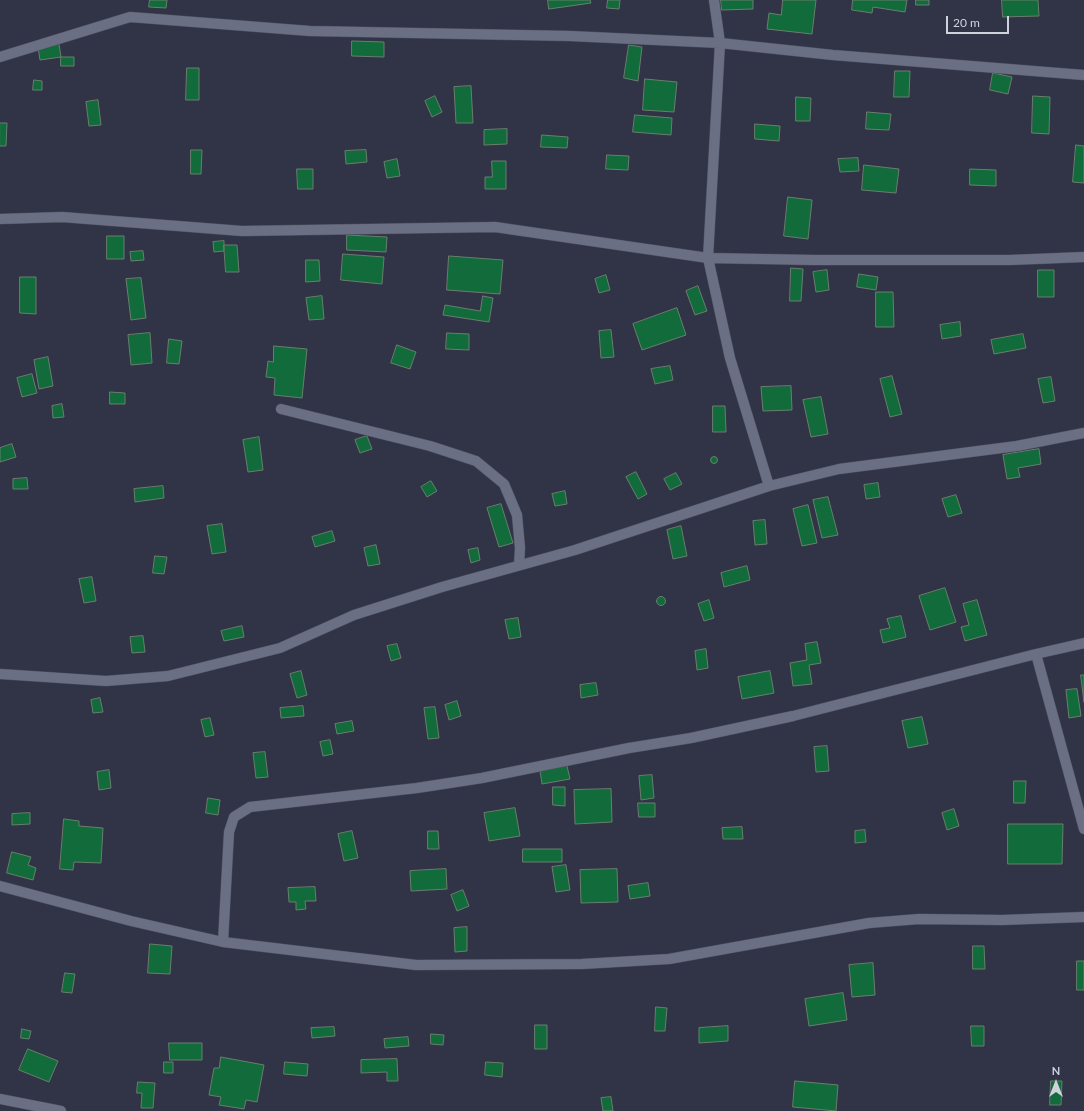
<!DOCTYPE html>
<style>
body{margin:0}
#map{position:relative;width:1084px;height:1111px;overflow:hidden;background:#313447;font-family:Lato,sans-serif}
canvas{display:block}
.north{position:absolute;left:1036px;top:1063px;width:40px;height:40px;-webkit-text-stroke:3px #313447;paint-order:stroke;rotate:0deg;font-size:11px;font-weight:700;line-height:16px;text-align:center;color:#cfd1dd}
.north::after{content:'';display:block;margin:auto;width:14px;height:18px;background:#cfd1dd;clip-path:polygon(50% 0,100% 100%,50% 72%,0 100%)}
.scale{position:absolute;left:946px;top:16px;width:63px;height:18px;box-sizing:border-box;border:2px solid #cfd1dd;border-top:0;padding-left:5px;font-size:12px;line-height:14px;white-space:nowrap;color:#cfd1dd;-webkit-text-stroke:3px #313447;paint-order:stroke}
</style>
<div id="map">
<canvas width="1084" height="1111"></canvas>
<div class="north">N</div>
<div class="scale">20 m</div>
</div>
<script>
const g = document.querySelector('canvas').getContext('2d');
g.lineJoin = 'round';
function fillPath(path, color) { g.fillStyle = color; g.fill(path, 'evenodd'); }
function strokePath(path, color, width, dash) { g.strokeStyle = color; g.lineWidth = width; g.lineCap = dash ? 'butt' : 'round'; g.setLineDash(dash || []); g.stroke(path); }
const building = new Path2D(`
 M150,0H167L166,8L149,7Z
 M548,0H590L591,3L549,9Z
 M608,0H620L619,9L607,8Z
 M721,0H753V9L722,10Z
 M783,0H816L812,34L767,29L769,13L781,15Z
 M853,0H907L905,12L873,7L872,13L852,10Z
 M916,0H929V5H916Z
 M1002,0H1038L1039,16L1003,17Z
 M352,41L384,42V57L352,56Z
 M59,44L61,57L40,60L38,47Z
 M629,45L642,47L638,81L624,78Z
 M61,57H74V66H61Z
 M187,68H199V100H186Z
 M895,71H910L909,97H894Z
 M993,73L1012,77L1008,94L990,90Z
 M645,79L677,82L674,112L643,110Z
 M34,80L42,81V90H33Z
 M471,86L473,123H456L454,87Z
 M435,96L442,112L432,117L425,101Z
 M1033,96L1050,97L1049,134L1032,133Z
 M796,97L811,98L810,121H796Z
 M98,100L101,125L89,126L86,102Z
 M867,112L891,114L889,130L866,129Z
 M635,115L672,118L671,135L633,132Z
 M0,123H7L6,146H0Z
 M755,124L780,126L779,141L755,139Z
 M507,129V144L484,145V130Z
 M542,135L568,137L567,148L541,147Z
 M1076,145L1084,146V183L1073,182Z
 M191,150H202L201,174H191Z
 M366,150L367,162L346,164L345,151Z
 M607,155L629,156L628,170L606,169Z
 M858,158L859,171L840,172L838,159Z
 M397,159L400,176L387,178L384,162Z
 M492,161H506V189H485V177H492Z
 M864,165L899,169L896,193L862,190Z
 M297,169H313V189H298Z
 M970,169L996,170V186L970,185Z
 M788,197L812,200L808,239L784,236Z
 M347,235L387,237L386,252L347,250Z
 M107,236H124V259H107Z
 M224,241V251L214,252L213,242Z
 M224,245H237L239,272H226Z
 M143,251L144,260L131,261L130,252Z
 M343,254L384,257L382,284L341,280Z
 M449,256L503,260L500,294L447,290Z
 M306,260H319L320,281L306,282Z
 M791,268L803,269L801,301H790Z
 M827,270L829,290L816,292L813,272Z
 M1038,270H1054V297H1038Z
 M859,274L878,277L876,290L857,287Z
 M606,275L610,290L599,293L595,279Z
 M20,277H36V314L20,313Z
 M141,278L146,318L131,320L126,279Z
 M698,286L707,311L695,315L686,291Z
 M876,292H893L894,327H876Z
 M322,296L324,319L309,320L306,298Z
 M483,296L493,298L489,322L443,315L445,305L480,311Z
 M677,308L686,335L642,350L633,324Z
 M960,322L961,336L942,339L940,325Z
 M611,330L614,357L601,358L599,331Z
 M150,333L152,363L131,365L128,335Z
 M447,333L469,334V350L446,349Z
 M1023,334L1026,348L994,354L991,340Z
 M169,339L182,341L179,364L167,363Z
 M397,345L416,352L410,369L391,363Z
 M274,346L307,349L302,398L274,395L275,378L266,377L268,361L273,362Z
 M48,357L53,386L39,389L34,360Z
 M670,366L673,380L655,384L651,369Z
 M32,374L37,393L22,397L17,378Z
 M892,376L902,414L890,417L880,379Z
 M1051,377L1055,401L1043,403L1038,379Z
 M791,386L792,410L763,411L761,387Z
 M110,392L125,393V404H110Z
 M821,397L828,434L811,437L803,400Z
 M62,404L64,417L53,418L52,406Z
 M713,406H725L726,432H713Z
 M367,436L372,449L360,453L355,440Z
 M259,437L263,470L248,472L243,440Z
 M12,444L16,457L0,462V448Z
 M1039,449L1041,464L1018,468L1020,477L1007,479L1003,455Z
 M710.5 460a3.5 3.5 0 1 1 7 0a3.5 3.5 0 1 1-7 0Z
 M636,472L647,494L638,499L626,477Z
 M676,473L682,484L670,490L664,479Z
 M27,478L28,489H13V479Z
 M431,481L437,491L427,497L421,487Z
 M878,483L880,497L866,499L864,485Z
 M163,486L164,498L135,502L134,489Z
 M565,491L567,504L555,506L552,494Z
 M956,495L962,513L948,517L942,499Z
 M828,497L838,535L822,538L813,500Z
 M501,504L513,543L499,547L487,508Z
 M808,505L817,543L802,546L793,509Z
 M765,520L767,544L755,545L753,521Z
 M222,524L226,552L212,554L207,526Z
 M681,526L687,556L673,559L667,530Z
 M332,531L335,541L315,547L312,537Z
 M376,545L380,564L368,566L364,548Z
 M478,548L480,560L471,563L468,550Z
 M155,556L167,557L164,574L153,573Z
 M747,566L750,580L724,587L721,573Z
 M92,577L96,601L84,603L79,579Z
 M945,588L956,622L930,630L919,596Z
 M656.5 601a4.5 4.5 0 1 1 9 0a4.5 4.5 0 1 1-9 0Z
 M709,600L714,618L704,621L698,604Z
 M977,600L987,635L965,641L961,627L969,625L963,604Z
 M901,616L906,637L883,643L880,630L890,628L887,619Z
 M518,618L521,637L509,639L505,620Z
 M242,626L244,637L224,641L221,631Z
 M143,636L145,652L132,653L130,637Z
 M817,642L821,663L809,665L812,684L793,686L790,663L807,660L805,644Z
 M397,644L401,658L391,661L387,646Z
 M706,649L708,668L697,670L695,651Z
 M301,671L307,695L297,698L290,674Z
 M770,671L774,693L742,699L738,677Z
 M1081,675H1084V702Z
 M596,683L598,695L581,698L580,685Z
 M1077,689L1081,716L1069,718L1066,690Z
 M100,698L103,712L93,713L91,700Z
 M457,701L461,716L449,720L445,705Z
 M303,706L304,716L281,718L280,708Z
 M435,707L439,738L428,739L424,708Z
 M922,717L928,744L908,748L902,721Z
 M210,718L214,735L205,737L201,720Z
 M352,721L354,731L337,734L335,724Z
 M330,740L333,754L323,756L320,742Z
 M827,746L829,771L816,772L814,747Z
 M265,752L268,777L256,778L253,753Z
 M567,766L570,779L542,784L540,771Z
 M109,770L111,788L99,790L97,772Z
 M652,775L654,798L641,800L639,776Z
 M1014,781H1026L1025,803H1014Z
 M553,787H565V806L553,805Z
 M611,789L612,822L575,824L574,790Z
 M208,798L220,800L218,815L206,813Z
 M638,803H655V817H639Z
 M515,808L520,836L489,841L484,813Z
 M954,809L959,826L947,830L942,813Z
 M30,813V824L12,825V814Z
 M64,819L79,821V826L103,828L101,863L74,862L73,870L60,869Z
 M1008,824H1063L1062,864H1008Z
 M742,827L743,839H723L722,828Z
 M865,830L866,842L855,843V831Z
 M352,831L358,858L344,861L338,834Z
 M428,831H438L439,849H428Z
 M523,849H562V862H523Z
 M12,852L31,857L28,865L36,868L33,880L7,873Z
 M566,865L570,890L556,892L552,867Z
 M446,869L447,889L411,891L410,871Z
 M617,869L618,902L581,903L580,870Z
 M648,883L650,896L630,899L628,886Z
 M315,887L316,901H305L306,909L296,910V902H289L288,888Z
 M463,890L469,906L457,911L451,895Z
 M467,927V951L455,952L454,928Z
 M150,944L172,946L170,974L148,973Z
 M973,946H984L985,969H973Z
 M1077,961H1084V990H1077Z
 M873,963L875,995L852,997L849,965Z
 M65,973L75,974L72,993L62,992Z
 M843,993L847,1020L809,1026L805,999Z
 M656,1007L667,1008L665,1031H655Z
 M535,1025H547V1049H535Z
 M728,1026V1041L699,1043V1028Z
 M971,1026H984V1046H972Z
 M334,1027L335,1036L312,1038L311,1028Z
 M22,1029L31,1031L29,1039L21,1038Z
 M431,1034L444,1035L443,1045L431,1044Z
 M408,1037L409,1046L385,1048L384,1039Z
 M169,1043H202V1060H170Z
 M28,1049L58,1061L49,1082L19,1070Z
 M221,1057L264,1065L257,1102L246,1100L244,1109L219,1105L221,1097L209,1095L214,1068H219Z
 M397,1059L398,1081H387V1072L361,1073V1060Z
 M164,1062H173V1073H164Z
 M285,1062L308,1064L307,1076L284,1074Z
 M486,1062L503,1063L502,1077L485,1075Z
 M795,1081L838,1085L836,1111L793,1107Z
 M1051,1081H1062L1061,1105H1050Z
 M138,1082L155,1083L153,1108H141L142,1093H137Z
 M611,1097L613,1111H603L601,1098Z`);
fillPath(building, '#126b3a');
strokePath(building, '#697e6e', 1);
const minor = new Path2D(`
 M714,0L720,43L708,258L730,358L769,486
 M0,57L130,17L310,31L570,36L720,43L833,55L1084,75
 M0,219L62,217L242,231L495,227L708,258L814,260H1010L1084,257
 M281,409L430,446L476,461L504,484L517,515L520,548L519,565
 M1036,654L1084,829
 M0,674L106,681L168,676L280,648L354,615L442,587L575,550L769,486L839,469L1017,446L1084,433
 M0,886L131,921L223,942L416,965L582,964L669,959L869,923L919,919L1002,920L1084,917
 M223,942L229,832L234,817L250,807L417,788L482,778L629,748L691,738L793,716L1036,654L1084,643
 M0,1099L61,1111`);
strokePath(minor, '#4c4f5e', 11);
strokePath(minor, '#6b6f84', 10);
</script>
